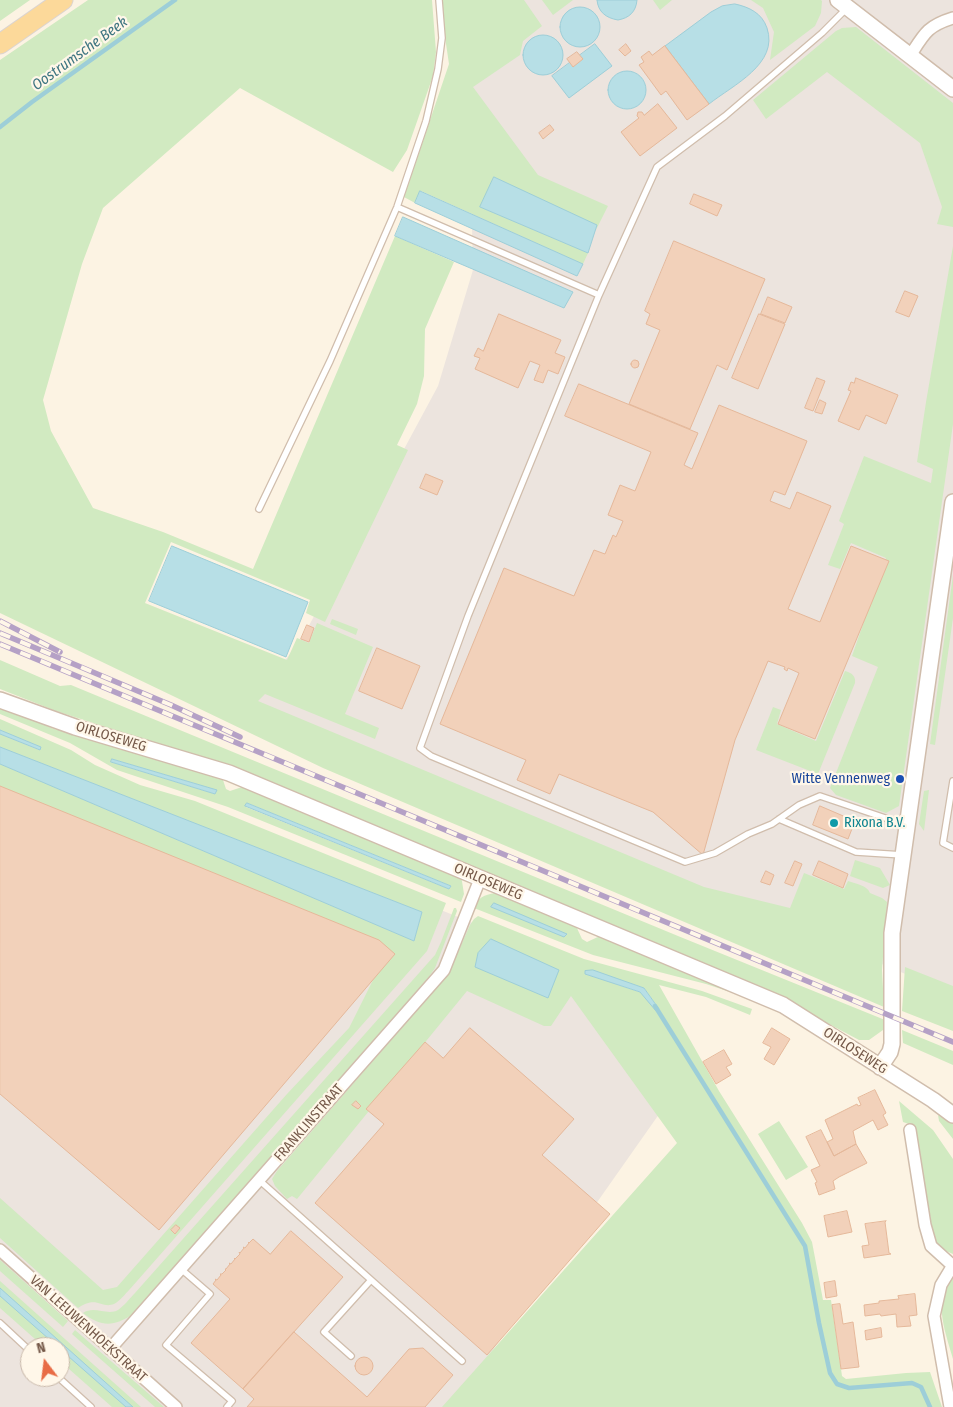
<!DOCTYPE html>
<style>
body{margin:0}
#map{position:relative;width:953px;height:1407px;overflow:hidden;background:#fcf3e3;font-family:"Fira Sans Condensed",sans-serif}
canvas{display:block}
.north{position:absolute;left:20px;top:1337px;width:50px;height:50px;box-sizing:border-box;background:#fff7e9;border:1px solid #c8b8a9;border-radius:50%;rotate:345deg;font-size:14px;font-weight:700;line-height:20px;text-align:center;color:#755949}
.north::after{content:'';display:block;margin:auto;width:18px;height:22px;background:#e86c46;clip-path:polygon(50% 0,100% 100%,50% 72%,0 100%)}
</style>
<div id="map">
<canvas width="953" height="1407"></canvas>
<div class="north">N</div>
</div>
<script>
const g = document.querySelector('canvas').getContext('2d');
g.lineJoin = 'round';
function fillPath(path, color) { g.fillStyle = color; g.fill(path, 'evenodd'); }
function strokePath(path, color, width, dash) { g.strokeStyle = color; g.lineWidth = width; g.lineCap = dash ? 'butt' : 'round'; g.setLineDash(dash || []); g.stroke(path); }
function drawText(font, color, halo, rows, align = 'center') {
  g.font = font + ' "Fira Sans Condensed",sans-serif'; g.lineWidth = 4.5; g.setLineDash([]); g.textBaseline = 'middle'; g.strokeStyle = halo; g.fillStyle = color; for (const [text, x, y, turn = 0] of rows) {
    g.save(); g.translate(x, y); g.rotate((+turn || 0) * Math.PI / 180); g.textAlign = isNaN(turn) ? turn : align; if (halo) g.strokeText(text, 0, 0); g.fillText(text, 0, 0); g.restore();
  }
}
fillPath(new Path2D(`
 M470,0H953V994L727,899L256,708L257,699L305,633L438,386L473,270L467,4Z
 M0,728L613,981L688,1073L453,1407H0ZM30,1347H60V1377H30Z`), '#ece4de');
fillPath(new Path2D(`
 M0,0H30L0,21Z
 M88,0H432L436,52L433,76L407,150L393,172L240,88L103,208L82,264L43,400L51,431L93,508L163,532L253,569L395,236L454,262L425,329L424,376L417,404L397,445L408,450L325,622L306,613L310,600L171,542L145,603L287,660L297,638L309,643L317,623L373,647L345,714L379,728L375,739L265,694L258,701L704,887L790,908L804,873L844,889L848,881C856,884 867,885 870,893L882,898L887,902L882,970L884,1007L323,768L0,613V60Z
 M442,0H524L542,26L523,41L520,55L473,87L538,175L608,206L596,230L597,225L480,207L588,253L583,264L421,191L415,203L404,197L449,64L441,10Z
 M542,0H573L553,15Z
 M653,0H672L660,10Z
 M751,0H821L822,1L821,13L815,26L770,60L774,32L763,8Z
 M856,27L953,103V227L937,224L942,207L920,143L827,72L766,119L753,100L836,31L842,28Z
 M953,246V424L899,806L886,813L836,795L830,788L878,667L852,656L886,558L851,543L840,569L828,565L844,524L839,521L864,456L931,483L933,469L917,462L926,402Z
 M953,575V618L935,745L930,744Z
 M332,619L358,629L356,635L330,624Z
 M0,660L60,686L71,685L678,936L885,1020L883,1030L869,1040H859L752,983L335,809L242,771L56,711L0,689Z
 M845,671C852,673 856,676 855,683L818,774L756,750L773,707L781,710L777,724L816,741Z
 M0,706L54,729L77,734L223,780L226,789L230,791L242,787L461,875L464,894L461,902L228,807L117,770L70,743L0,714ZM112,759L216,790V791L215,794L111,762ZM247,803L451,886L449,889L246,807Z
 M0,719L71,750L95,765L140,785L195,801L446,903L427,951L130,1289C125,1294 120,1301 114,1304C101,1309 97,1295 78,1308L0,1238V1198L103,1290L117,1287L287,1094L349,1028L387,952L0,799V764L414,941L422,912L0,747V734L39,750L41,747L0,730Z
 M929,790L924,831L919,824L924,791Z
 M855,860L880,868L890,885L883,888L850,876Z
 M495,893L505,895L576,926L582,939L587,942L600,936L739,995L706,984L593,955L474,908C478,897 484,895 495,893Z
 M454,908H456L457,911L435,968L428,978L133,1314C114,1327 101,1327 83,1313C94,1305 107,1316 118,1310C124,1306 130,1298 135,1293L435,955L441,942Z
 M478,916L584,959L702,991L752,1009L750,1015L706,997L659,985L719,1091L802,1223L812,1242L823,1300H831L842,1376L846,1379L906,1373L930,1372L942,1407H442L677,1143L571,996L551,1026H544L467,991L297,1199L292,1196L287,1199L275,1186L272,1179L277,1171L448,975L470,925L474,919ZM585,971L644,988L659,1009L640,992L585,974Z
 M905,967L953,986V1031L902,1011Z
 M902,1030L953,1051V1065L903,1043Z
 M899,1101L933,1130L953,1159V1254L939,1248L934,1239L915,1126L903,1122Z
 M938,1115L953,1124V1139L939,1121Z
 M779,1121L808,1167L786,1180L758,1134Z
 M0,1260L68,1321L63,1327L0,1271Z
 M953,1272V1359C947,1337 937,1313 944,1289C946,1283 950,1277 953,1272Z
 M0,1281L141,1407H112L60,1361V1347H44L0,1308Z
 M75,1330L164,1407H155L72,1334Z`), '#d1eac1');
const water = new Path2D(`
 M597,0H637C636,12 629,18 618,20C606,18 598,12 597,0Z
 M735,4C749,7 762,13 767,28C779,64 733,85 709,104L665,46L711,12L722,6Z
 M560 27a20 20 0 1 1 40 0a20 20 0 1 1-40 0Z
 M523 55a20 20 0 1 1 40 0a20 20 0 1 1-40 0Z
 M595,44L612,66L569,98L552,76Z
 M608 90a19 19 0 1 1 38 0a19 19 0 1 1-38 0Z
 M494,177L597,225L588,253L480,207Z
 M420,191L583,264L577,276L415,203Z
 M403,217L573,292L564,308L395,236Z
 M172,546L308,602L286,657L149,601Z
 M0,730L41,747L40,750L0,734Z
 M0,747L422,912L414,941L0,764Z
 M112,759L217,790L215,794L111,762Z
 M247,803L451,886L449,889L245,806Z
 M494,903L567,934L564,937L491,907Z
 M491,939L559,970L548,998L475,967L478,953Z
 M593,970L644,988L659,1009L656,1011L640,992L585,974V971Z
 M0,1288L133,1407H126L60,1349V1347H58L0,1296Z`);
fillPath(water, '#b7dfe6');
strokePath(water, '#9dced8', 1);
strokePath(new Path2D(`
 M0,127L32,102L175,0
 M655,1006L805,1246L819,1323L830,1373L837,1384L849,1388L912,1383L921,1387L930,1407`), '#9dced8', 4.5);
const building = new Path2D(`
 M626,44L631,51L625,56L619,50Z
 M665,46L709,104L687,120L666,91L661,95L639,65L644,62L641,57L649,51L652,55Z
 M577,52L583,59L573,67L567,59Z
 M658,104L677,128L640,156L621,132L639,118L637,116L638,112H642L644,115Z
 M550,125L554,130L543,139L539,133Z
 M694,194L722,205L717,216L690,204Z
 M674,241L765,279L727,370L717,365L690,429L629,404L660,330L646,324L650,314L645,311Z
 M905,291L918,296L909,317L896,312Z
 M768,297L792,307L785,323L761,314Z
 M499,314L561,340L555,353L565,357L558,374L548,370L543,383L534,380L540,365L530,361L518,388L475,369L480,358L474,356L478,348L483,351Z
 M759,314L785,324L758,389L732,378Z
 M631 364a4 4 0 1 1 8 0a4 4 0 1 1-8 0Z
 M817,378L825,381L813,411L805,408Z
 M856,378L898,395L886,424L866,415L859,430L838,421L851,391L848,390L851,382L854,383Z
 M579,384L698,433L684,465L692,469L719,405L807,441L785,495L774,491L770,501L790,509L797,492L831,506L788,609L820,622L851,546L889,561L815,739L778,724L799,673L788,668L787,671L784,669L785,667L768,661L735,740L703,855L653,812L559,774L550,794L517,780L526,760L440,724L504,568L574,596L594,550L605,554L613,535L616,537L623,521L608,515L620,485L635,491L651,452L565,416Z
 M820,400L826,403L822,414L815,412Z
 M426,474L443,481L437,495L420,488Z
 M307,625L314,628L309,642L301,639Z
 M377,648L420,666L402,709L359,691Z
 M0,786L379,940L395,954L159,1230L0,1094Z
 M820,806L855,821L848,839L813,825Z
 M795,861L802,864L793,886L785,883Z
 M819,861L848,874L843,888L813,875Z
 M766,871L774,875L770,885L761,882Z
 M470,1028L574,1119L542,1155L610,1214L487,1355L315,1203L384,1124L366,1109L425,1042L443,1058Z
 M772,1028L790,1039L774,1065L764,1059L771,1047L763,1043Z
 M724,1050L732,1064L726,1067L731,1075L716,1084L703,1062Z
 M875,1090L886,1113L883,1115L888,1125L878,1130L873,1120L853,1131L856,1144L834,1156L827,1142L833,1139L825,1120L857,1104L858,1106L861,1105L858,1098Z
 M356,1101L361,1106L358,1109L352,1105Z
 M821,1130L834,1156L856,1144L867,1163L839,1177L833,1181L835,1189L819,1195L815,1183L817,1182L811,1170L820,1166L806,1137Z
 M847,1211L852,1232L828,1237L824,1216Z
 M886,1221L885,1222L889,1253L891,1254L864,1258L862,1246L869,1245L865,1224Z
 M176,1225L180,1228L175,1234L171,1230Z
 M291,1231L343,1277L243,1389L191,1343L230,1299L213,1284L216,1280L215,1279L217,1280L221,1275L220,1274H222L226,1270L225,1269H226L230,1264L229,1263L231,1264L235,1259L234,1258L235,1259L240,1254L239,1252L240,1253L244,1248L243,1247L245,1248L249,1243L248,1242L249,1243L253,1239L270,1254Z
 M835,1281L837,1296L826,1298L824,1283Z
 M915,1294L917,1315L909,1316L911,1326L897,1327L896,1314L881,1316L880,1314L865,1316L864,1305L879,1303V1301L899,1299L898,1296Z
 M840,1304L843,1324L853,1322L859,1367L841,1369L832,1305Z
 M881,1328L882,1337L866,1340L865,1331Z
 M294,1332L367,1397L409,1349L423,1348L453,1375L425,1407H247L254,1399L243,1389Z
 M355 1366a9 9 0 1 1 18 0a9 9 0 1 1-18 0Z`);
fillPath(building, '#f2d1ba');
strokePath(building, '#e5b89a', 1);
const service = new Path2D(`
 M846,9L822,33L725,116L657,167L599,295L468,616L420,748L431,756L685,862L715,853L748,834L772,824L799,805L820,796L906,825
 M397,207L599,295
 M259,509L330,361L397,207L426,121L438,69L442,38L439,0
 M953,781L943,843L953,848
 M779,819L856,852L903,855
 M259,1180L462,1361
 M181,1269L210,1294L166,1345L232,1401L227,1407
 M0,1323L30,1351
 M351,1356L324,1332L371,1280
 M58,1377L91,1407`);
const minor = new Path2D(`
 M910,56C924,34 927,26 953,18
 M910,1130L925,1225L931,1246L952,1265
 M0,1250L176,1407
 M110,1349L444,970L480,879
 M950,1407L934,1316L941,1285L953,1265`);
const tertiary = new Path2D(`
 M838,0L953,89
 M0,700L75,727L229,773L783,1005L933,1100L953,1115
 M880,1067L890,1052L892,1044V933L953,502`);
const primary = new Path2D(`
 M0,44L63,0`);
strokePath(service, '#d0bdac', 8);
strokePath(minor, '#d0bdac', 14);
strokePath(tertiary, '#d0bdac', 18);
strokePath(primary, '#dbd4d0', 21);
strokePath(service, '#fff', 5.5);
strokePath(minor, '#fff', 11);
strokePath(tertiary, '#fff', 15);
strokePath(primary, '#fcd99a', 19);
const rail = new Path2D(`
 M0,621L60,652
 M0,633L171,705L240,737
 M0,644L953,1042`);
strokePath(rail, '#b5a1c6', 5.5);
strokePath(rail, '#fff7e9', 4, [11]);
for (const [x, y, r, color] of [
 [900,779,5,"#1a4fb4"],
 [834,823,5,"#0f9aa8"]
]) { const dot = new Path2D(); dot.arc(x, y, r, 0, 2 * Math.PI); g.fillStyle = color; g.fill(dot); strokePath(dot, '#fff7e9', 2); }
drawText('14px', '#755949', '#fff7e9', [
 ["OIRLOSEWEG",111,737,17],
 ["OIRLOSEWEG",488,882,23],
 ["OIRLOSEWEG",855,1051,33],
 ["FRANKLINSTRAAT",309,1123,-49],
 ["VAN LEEUWENHOEKSTRAAT",88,1329,42]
]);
drawText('14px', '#164399', '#fff7e9', [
 ["Witte Vennenweg",890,779]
], 'right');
drawText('14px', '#0d838f', '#fff7e9', [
 ["Rixona B.V.",844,823]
], 'left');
drawText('italic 15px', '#3f7682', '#fff7e9', [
 ["Oostrumsche Beek",80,54,-36]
]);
</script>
